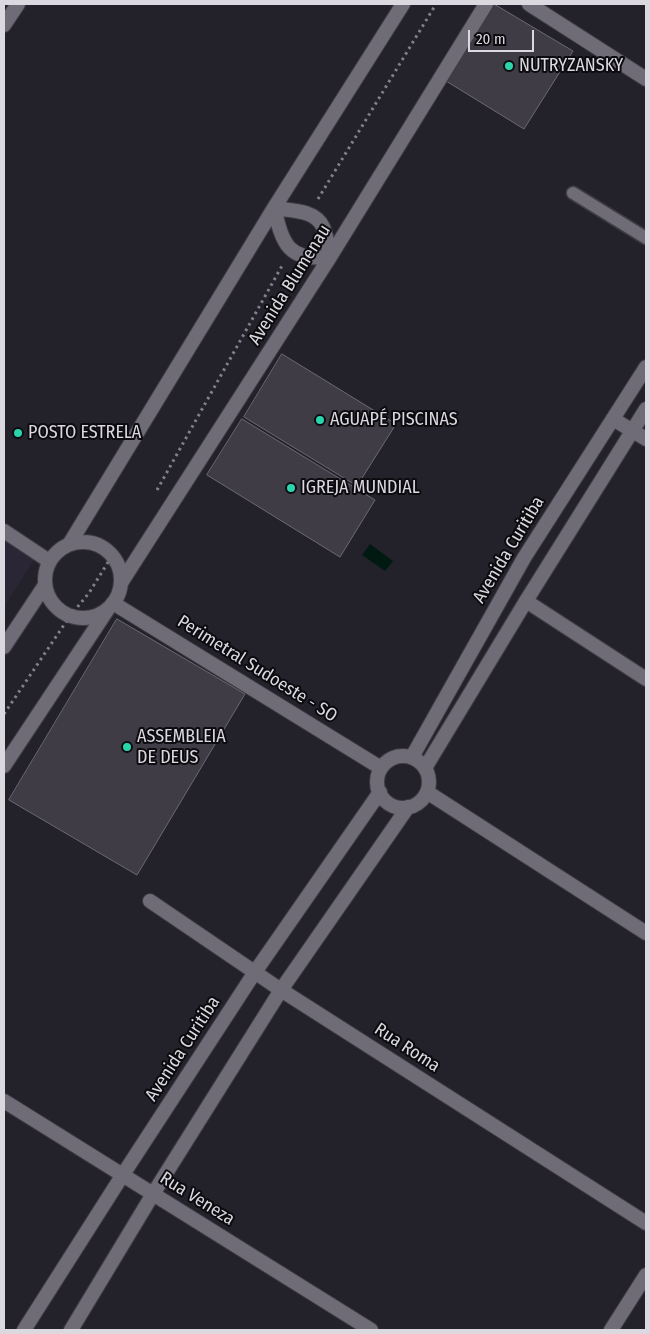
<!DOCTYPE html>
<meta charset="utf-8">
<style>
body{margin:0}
#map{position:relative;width:650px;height:1334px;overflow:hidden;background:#23212a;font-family:"Fira Sans Condensed",sans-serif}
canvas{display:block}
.frame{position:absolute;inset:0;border:5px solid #dbd9df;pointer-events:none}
.scale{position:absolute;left:468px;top:30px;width:66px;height:22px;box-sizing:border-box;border:2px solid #dbd9df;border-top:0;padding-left:6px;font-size:15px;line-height:18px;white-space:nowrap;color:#dbd9df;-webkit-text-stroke:4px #0c0b0f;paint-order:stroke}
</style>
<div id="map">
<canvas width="650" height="1334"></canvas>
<div class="frame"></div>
<div class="scale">20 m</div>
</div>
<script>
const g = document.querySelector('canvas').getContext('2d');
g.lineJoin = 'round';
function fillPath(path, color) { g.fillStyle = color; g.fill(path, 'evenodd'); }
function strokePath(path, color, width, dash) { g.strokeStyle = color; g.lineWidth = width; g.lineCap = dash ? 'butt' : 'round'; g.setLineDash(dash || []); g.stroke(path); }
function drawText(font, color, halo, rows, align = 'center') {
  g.font = font + ' "Fira Sans Condensed",sans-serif'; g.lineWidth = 4; g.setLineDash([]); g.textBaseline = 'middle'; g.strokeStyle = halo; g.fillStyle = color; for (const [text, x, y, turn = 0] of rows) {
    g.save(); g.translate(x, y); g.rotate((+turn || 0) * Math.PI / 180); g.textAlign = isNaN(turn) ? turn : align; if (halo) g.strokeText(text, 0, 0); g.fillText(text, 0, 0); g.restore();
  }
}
fillPath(new Path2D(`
 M4,539L35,558L4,607Z`), '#2b2635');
fillPath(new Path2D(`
 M370,544L393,561L385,571L362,555Z`), '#001a12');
const building = new Path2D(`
 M494,4L573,51L524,129L446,81Z
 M282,354L396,424L357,486L244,417Z
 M242,419L375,500L340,557L207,475Z
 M117,619L245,694L137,875L9,800Z`);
fillPath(building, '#3f3c46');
strokePath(building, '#6c6975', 1);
const service = new Path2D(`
 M573,193L646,238`);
const minor = new Path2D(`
 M529,4L646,79
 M613,419L646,439
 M526,601L646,679
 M150,901L281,990L646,1223
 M4,1101L371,1330
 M611,1330L646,1275`);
const tertiary = new Path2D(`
 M4,25L18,4
 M4,531L49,561
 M113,603L381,768
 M377 782a26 26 0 1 1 52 0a26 26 0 1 1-52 0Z
 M412,757L524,558L646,367
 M425,768L526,601L646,409
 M427,792L646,933
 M24,1330L122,1176L255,972L380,792
 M71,1330L153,1194L281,990L408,807`);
const secondary = new Path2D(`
 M274,208C290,211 315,209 323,227C327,236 328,248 330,257C288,261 283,245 274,208Z
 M45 580a38 38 0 1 1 76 0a38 38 0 1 1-76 0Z
 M70,543L274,208L403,4
 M121,583L330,257L486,4
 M4,647L45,585
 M4,766L108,609`);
strokePath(service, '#3e3c43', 15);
strokePath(minor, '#3e3c43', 16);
strokePath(tertiary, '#3e3c43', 16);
strokePath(secondary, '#3e3c43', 16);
strokePath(new Path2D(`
 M318,199L436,4
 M157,490L283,264
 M4,714L70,616L89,593L110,559L119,549`), '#828088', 3, [2.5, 4]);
strokePath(service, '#6f6c77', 12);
strokePath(minor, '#6f6c77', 14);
strokePath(tertiary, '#6f6c77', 14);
strokePath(secondary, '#6f6c77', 14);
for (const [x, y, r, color] of [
 [509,66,5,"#2bd5ac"],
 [320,420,5,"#2bd5ac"],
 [18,433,5,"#2bd5ac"],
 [291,488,5,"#2bd5ac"],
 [127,747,5,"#2bd5ac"]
]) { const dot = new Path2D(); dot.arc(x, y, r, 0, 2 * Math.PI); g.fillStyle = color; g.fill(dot); strokePath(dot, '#0c0b0f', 2); }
drawText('18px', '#dbd9df', '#0c0b0f', [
 ["NUTRYZANSKY",519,66],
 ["AGUAPÉ PISCINAS",330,420],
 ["POSTO ESTRELA",28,433],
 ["IGREJA MUNDIAL",301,488],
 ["ASSEMBLEIA",137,737],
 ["DE DEUS",137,758]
], 'left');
drawText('18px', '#dbd9df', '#0c0b0f', [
 ["Avenida Blumenau",290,285,-58],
 ["Avenida Curitiba",509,550,-59],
 ["Perimetral Sudoeste - SO",257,669,32],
 ["Rua Roma",407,1048,33],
 ["Avenida Curitiba",183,1049,-57],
 ["Rua Veneza",197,1199,32]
]);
</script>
